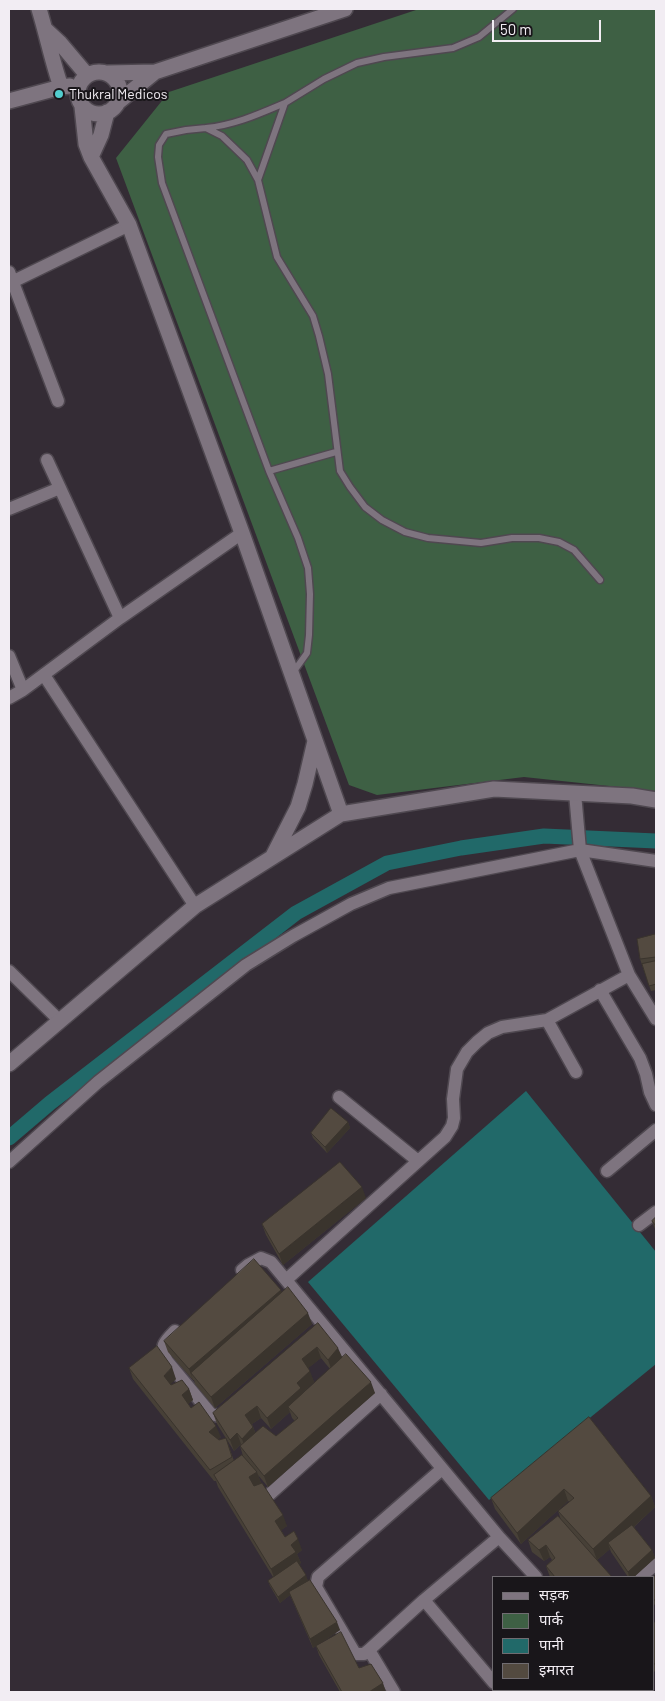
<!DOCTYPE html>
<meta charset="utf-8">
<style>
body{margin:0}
#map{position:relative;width:665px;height:1701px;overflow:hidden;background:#342c35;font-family:Barlow,"Noto Sans Devanagari",sans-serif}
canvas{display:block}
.frame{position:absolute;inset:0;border:10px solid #f2edf3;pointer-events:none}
.legend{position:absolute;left:492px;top:1576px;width:162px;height:115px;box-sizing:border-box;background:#19161a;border:1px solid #706c71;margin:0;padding:6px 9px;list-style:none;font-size:15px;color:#f2edf3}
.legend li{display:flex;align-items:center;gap:10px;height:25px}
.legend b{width:25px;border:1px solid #706c71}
.scale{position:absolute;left:492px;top:20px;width:109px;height:22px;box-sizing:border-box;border:2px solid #f2edf3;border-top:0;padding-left:6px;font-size:15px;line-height:18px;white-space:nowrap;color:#f2edf3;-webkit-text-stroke:4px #19161a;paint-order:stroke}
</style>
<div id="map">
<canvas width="665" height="1701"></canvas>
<div class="frame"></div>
<ul class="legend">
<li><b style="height:6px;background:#7e747f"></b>सड़क</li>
<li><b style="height:14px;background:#3e6044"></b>पार्क</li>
<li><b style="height:14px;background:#216969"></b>पानी</li>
<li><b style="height:14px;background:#534a40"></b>इमारत</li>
</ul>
<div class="scale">50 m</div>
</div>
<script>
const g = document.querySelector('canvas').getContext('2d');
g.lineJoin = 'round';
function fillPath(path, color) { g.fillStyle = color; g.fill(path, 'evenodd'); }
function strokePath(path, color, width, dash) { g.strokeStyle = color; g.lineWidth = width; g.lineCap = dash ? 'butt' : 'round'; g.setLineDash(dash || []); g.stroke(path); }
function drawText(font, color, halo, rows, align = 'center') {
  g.font = font + ' Barlow,sans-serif'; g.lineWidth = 4; g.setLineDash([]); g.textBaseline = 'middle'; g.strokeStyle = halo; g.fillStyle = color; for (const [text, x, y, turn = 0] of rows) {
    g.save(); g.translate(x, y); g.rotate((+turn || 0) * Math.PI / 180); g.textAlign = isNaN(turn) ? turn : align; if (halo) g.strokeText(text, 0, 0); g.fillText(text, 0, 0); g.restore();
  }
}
fillPath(new Path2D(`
 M419,9H656V791L524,777L377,795L349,785L116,158L169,92Z`), '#3e6044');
fillPath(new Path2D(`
 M526,1091L656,1252V1364L489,1500L308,1282Z`), '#216969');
strokePath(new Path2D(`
 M9,1138L50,1103L296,913L387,863L461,848L544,836L656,841`), '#216969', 15);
const service = new Path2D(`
 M513,9L479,37L453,48L384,57L357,63L324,79L285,103L258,180L277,257L313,316L319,336L328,374L340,471L350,487L365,507L382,520L405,532L428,538L481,543L512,538H539L559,542L574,550L600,580
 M206,128C235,125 259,114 285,103
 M258,180L247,160L222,136L206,128L186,130L166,134L159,145L158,157L162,183L269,471
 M292,674L307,653L309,635L310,594L308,568L298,538L269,471L336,452`);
const minor = new Path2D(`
 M9,272L58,401
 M12,282L129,225
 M47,460L120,618
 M9,509L60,488
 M9,656L23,690L9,698
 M44,675L195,906
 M23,690L120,618L242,533
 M575,793L580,850L629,975L656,1019
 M9,971L60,1021
 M600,990L640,1058L646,1074L650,1092L656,1105
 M547,1020L576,1072
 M339,1097L418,1161
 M9,1162L98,1082L246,965L293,936L351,904L389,888L580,850L656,861
 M607,1171L656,1130
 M639,1225L656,1212
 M242,1270L248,1265L261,1258L271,1262L499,1537L536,1577
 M286,1280L445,1137L452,1126L454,1118L453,1099L457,1069L467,1052L477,1042L488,1033L502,1027L547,1020L629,975
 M175,1331C164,1342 159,1347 167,1361L211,1414L219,1416L228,1410
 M442,1469L318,1577L316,1587L353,1650L356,1654H364L369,1650L424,1600L499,1537
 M270,1494L381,1394
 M640,1577L656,1564
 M424,1600L494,1683
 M369,1650L394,1692
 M500,1690L502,1692
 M637,1690L639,1692
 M545,1692L549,1690`);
const tertiary = new Path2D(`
 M39,9C47,35 52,61 61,87
 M46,30L60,43L87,75
 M78 93a21 21 0 1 1 42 0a21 21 0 1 1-42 0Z
 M108,73L155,72L345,9
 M9,101L61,87L70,86
 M117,103L155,72
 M91,157L101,135L107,112
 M341,814L494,789L632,796L656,800
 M273,856L298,807L305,784L315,741
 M9,1064L195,906L341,814L242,533L129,225L91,157L86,144L82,107`);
strokePath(service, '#4f4850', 9);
strokePath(minor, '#4f4850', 15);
strokePath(tertiary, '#4f4850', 18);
strokePath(service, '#7e747f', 6);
strokePath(minor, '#7e747f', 12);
strokePath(tertiary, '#7e747f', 15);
fillPath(new Path2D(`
 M656,934V990L651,991L640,959Z
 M348,1122L350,1128L327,1153L313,1138L311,1133Z
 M366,1198L283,1265L266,1235L262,1224Z
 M656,1217V1231L655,1229L652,1221Z
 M282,1292L312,1324L215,1408L195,1384L194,1380H193L168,1352L164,1341Z
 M318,1323L342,1358L375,1393L268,1487L258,1475L261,1483L287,1526L281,1530L285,1537L302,1550L297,1554L301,1563L299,1564L308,1581L305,1583L340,1630L316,1646L359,1668L386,1692H340L319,1655L316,1646L313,1648L290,1595L280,1603L270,1586L268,1581L273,1577L218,1487L216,1481H214L133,1379L129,1368L176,1379L170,1384L171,1385L189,1389L193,1400L188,1404L191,1408L221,1437L218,1439L219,1440L226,1438L234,1461L243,1456L240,1446L241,1445V1444L234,1451L217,1424L213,1413ZM321,1358L330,1369L303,1393V1392L314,1382L308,1368ZM290,1412L292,1418L295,1421L276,1436L255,1432L252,1424L261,1418L271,1429Z
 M589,1417L651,1496L655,1507L634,1527L652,1550L655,1558L634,1577H628L611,1552L610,1549L597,1560L586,1549L612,1577H550L546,1566L552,1560L550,1557L544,1561L532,1552L528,1540L561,1520L558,1511L570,1502L568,1501L521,1544L495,1509L491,1498Z
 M656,1575V1607L654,1604V1577Z
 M656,1621V1672L655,1671L654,1672V1623Z`), '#474037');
fillPath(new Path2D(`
 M348,1122L350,1128L327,1153L325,1147Z
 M362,1187L366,1198L283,1265L279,1254Z
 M281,1290L285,1301L191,1373L193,1380L189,1369Z
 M308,1313L312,1324L215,1408L211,1397Z
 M317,1347L321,1358L306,1370L302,1359Z
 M338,1348L343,1359L332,1371L328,1360Z
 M172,1367L176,1379L168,1387L164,1376Z
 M310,1371L314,1382L303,1392L305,1399L288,1407L290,1412L271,1429L267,1418L297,1383Z
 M371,1382L375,1393L268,1487L264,1476Z
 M189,1389L193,1400L186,1406L182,1395Z
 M257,1406L261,1418L249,1426L245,1415Z
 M216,1426L221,1437L213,1443L209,1432Z
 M253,1427L257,1438L246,1450L242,1439Z
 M237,1433L241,1444L234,1451L230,1440Z
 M257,1472L261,1483L253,1489L249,1477Z
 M564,1489L568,1501L521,1544L517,1533Z
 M651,1496L655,1507L611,1548L608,1543L610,1549L597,1560L593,1549Z
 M283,1515L287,1526L279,1532L275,1521Z
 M298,1539L302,1550L297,1554L301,1563L275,1580L271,1569L291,1545Z
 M546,1545L550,1557L544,1561L539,1550Z
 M652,1550L655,1558L634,1577H629L628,1572Z
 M306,1575L308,1581L280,1603L278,1597Z
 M337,1622L340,1630L313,1648L310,1639Z
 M383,1683L386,1692H369Z
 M599,1690H614L611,1692H600Z`), '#3a342d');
const building = new Path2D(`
 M656,934V957L640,959L637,939Z
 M656,961V984L649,986L642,964Z
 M331,1108L348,1122L325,1147L311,1133Z
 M340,1162L362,1187L279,1254L262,1224Z
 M656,1217V1226L652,1221Z
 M254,1259L281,1290L189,1369L164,1341Z
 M288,1287L308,1313L211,1397L191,1373Z
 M318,1323L338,1348L328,1360L317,1347L302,1359L310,1371L297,1383L301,1388L267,1418L257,1406L245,1415L253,1427L242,1439L237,1433L230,1440L213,1413Z
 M157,1346L172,1367L164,1376L171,1385L182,1380L189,1389L182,1395L191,1408L199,1402L216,1426L209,1432L219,1440L226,1438L232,1457L210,1470L129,1368Z
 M346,1354L371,1382L264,1476L240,1446L263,1426L276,1436L298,1418L288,1407Z
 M589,1417L651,1496L593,1549L558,1511L574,1498L564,1489L517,1533L491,1498Z
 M242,1455L257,1472L249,1477L254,1486L262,1483L283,1515L275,1521L285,1537L294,1531L298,1539L291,1545L296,1552L271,1569L214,1475Z
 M558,1516L612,1577H555L546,1566L555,1558L546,1545L539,1550L528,1540Z
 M632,1525L652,1550L628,1572L608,1543Z
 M297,1561L306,1575L278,1597L268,1581Z
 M656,1575V1602L654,1599V1577Z
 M310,1580L337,1622L310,1639L289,1592Z
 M656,1621V1666L654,1663V1623Z
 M341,1632L359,1668L371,1664L383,1683L369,1692H342L316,1646Z
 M561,1690H600L604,1692H558Z`);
fillPath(building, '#534a40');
strokePath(building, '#3a342d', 1);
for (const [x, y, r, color] of [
 [59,94,5,"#52cdce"]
]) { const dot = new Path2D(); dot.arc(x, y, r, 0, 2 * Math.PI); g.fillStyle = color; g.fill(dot); strokePath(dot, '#19161a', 2); }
drawText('14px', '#f2edf3', '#19161a', [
 ["Thukral Medicos",69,94]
], 'left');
</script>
